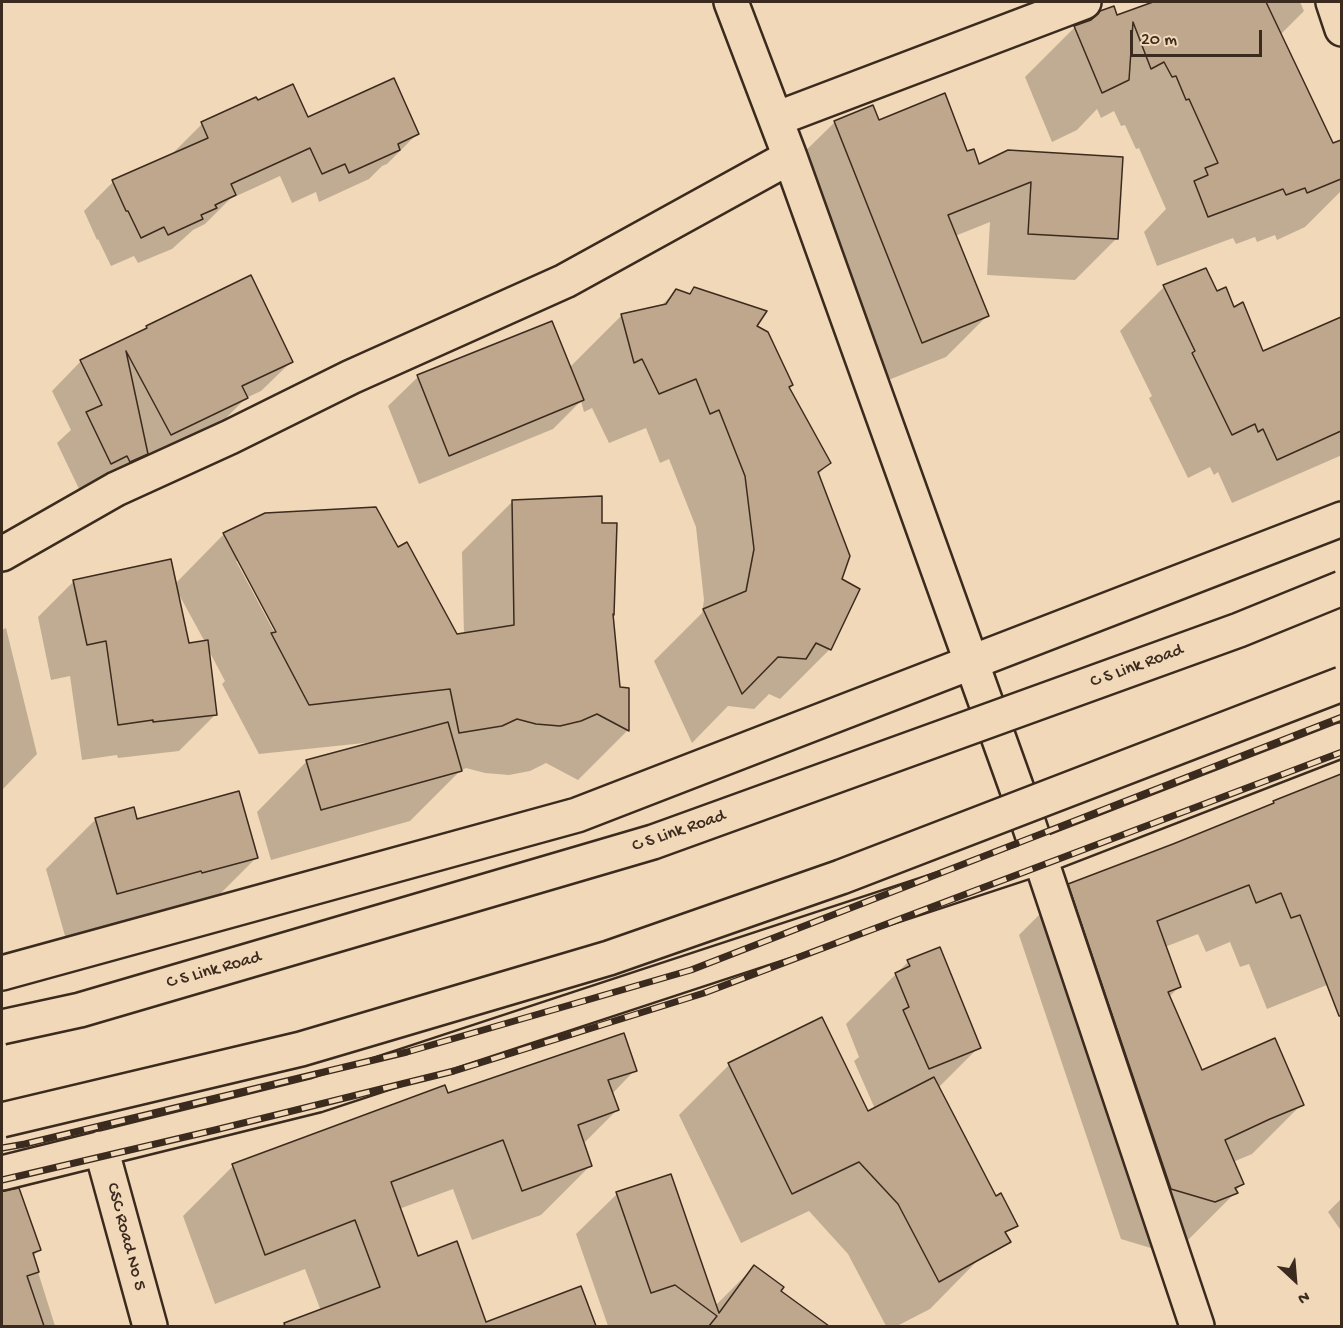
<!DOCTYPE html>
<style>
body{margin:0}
#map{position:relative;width:1343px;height:1328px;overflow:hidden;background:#f1d8b8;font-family:"Gochi Hand",sans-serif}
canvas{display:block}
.frame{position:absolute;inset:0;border:3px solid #3b2a1e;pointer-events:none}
.north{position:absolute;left:1265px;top:1250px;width:60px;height:60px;-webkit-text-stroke:4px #f1d8b8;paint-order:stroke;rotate:154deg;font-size:16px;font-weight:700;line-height:24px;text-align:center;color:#3b2a1e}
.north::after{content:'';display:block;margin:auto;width:21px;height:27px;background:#3b2a1e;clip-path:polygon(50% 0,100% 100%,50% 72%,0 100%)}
.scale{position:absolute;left:1130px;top:30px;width:132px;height:27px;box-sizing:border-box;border:3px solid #3b2a1e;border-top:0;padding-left:8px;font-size:18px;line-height:21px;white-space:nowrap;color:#3b2a1e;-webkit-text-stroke:4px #f1d8b8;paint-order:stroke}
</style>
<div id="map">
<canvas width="1343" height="1328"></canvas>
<div class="frame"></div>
<div class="north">N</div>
<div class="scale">20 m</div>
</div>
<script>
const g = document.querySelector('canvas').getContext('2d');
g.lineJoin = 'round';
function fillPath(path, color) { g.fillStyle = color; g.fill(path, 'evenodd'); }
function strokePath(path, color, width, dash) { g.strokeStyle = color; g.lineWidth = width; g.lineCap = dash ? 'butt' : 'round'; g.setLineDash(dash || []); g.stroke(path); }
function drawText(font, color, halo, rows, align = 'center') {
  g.font = font + ' "Gochi Hand",sans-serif'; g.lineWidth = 4.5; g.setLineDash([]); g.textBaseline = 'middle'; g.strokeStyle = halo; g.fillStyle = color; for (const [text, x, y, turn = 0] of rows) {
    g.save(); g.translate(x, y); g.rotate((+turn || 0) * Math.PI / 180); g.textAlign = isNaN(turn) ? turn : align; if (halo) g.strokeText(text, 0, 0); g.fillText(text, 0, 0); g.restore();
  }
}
fillPath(new Path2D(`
 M1158,2H1300L1304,11L1280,35L1332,145L1341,142L1342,144V190L1305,227L1277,240L1275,235L1257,242L1255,237L1236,244L1233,238L1157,266L1144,232L1166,209L1139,148L1136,149L1125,125L1121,126L1114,111L1101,118L1097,109L1077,130L1052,142L1025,77L1075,27L1117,17Z
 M257,102L307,119L417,134L387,164L382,166L369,179L319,202L316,192L292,203L280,176L230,199L205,224L193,230L172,249L138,263L134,256L111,266L98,239L97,240L84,211L113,182L173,155V153L202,124Z
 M835,122H878L966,153L978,166L1008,151L1116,239L1075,280L987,275L990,222L955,236L987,316L946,357L881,383L793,163Z
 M1164,287L1216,292L1233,309L1263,353L1342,319V455L1232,503L1218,472L1214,475L1210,467L1188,478L1149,398L1152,396L1120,331Z
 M694,289L755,327L829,463L818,475L840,579L830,649L780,699L769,694L754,709L728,706L692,743L654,661L702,613L704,600L696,527L669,459L660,463L646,428L609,443L592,408L584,412L581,401L553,429L419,484L388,406L418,377L551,322L569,368L621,316L660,307L676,291L688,295Z
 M147,327L291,362L261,391L246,398L217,427L81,493L57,443L71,430L52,391L81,361L142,332Z
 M512,502L600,524L619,688L628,689L627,731L578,780L546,763L530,771L509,775L485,773L466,768L460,771L410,821L271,860L257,812L307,761L374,744V742L259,754L222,684L225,681L207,647L215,715L179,751L118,758L117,755L82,760L70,676L51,680L38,617L74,581L175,584L224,534L398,549L456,636L464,635L462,552ZM236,561H240L281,638L278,639ZM177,591L205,642L188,644Z
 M6,628L37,754L2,790V630Z
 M1342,775V979L1267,1009L1249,964L1240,967L1230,942L1206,952L1198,934L1165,947L1179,987L1169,997L1201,1072L1302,1104L1252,1154L1233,1162L1242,1184L1235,1191L1236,1192L1186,1242L1164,1252L1121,1239L1019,935L1069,885L1270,806L1274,802Z
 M96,819L256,858L206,908L67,943L46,869Z
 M908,962L979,1047L938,1088L980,1258L930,1309L897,1326H886L848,1254L809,1211L741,1243L679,1115L729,1065L822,1019L867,1113L875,1109L854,1061L859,1057L846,1024Z
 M635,1070L612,1094L617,1110L583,1144L591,1165L541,1215L472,1240L453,1189L399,1209L418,1258L486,1324L580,1288L595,1326H279L321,1311L305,1269L215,1304L183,1216L233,1166L447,1095Z
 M617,1194L715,1306L754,1267L779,1291L826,1326H636L634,1325L629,1326H608L576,1234Z
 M1342,1198V1232L1328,1212Z
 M27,1214L39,1250L33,1256L55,1326H2V1222Z`), '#0003');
const building = new Path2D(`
 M1153,2H1266L1333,143L1341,140V179L1307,193L1305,188L1286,195L1283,189L1208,217L1194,181L1208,175L1205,168L1218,163L1189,99L1186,100L1176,76L1172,77L1164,62L1151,69L1133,22L1129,80L1102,93L1074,26L1091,20L1098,14L1100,11L1114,6L1117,15Z
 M394,78L419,134L398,144L400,150L349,173L345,164L322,174L310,148L231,184L236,195L215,205L217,208L201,215L203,219L168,235L164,227L141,238L128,211H126L112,180L208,138L201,122L256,97L258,100L293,84L308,117Z
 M945,93L967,151L974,149L979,164L1008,150L1123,157L1118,239L1028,234L1031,182L948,215L989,316L922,343L834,121L873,105L879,120Z
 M1206,268L1217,291L1226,287L1234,307L1243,302L1263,351L1341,317V431L1277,460L1263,429L1258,432L1255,424L1232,435L1192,353L1195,351L1163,285Z
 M251,275L293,362L242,386L248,398L171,435L126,351L148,454L130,462L127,456L111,464L86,412L102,405L80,360L147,328L146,326Z
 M694,287L767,311L757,326L768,332L793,385L789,387L831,463L818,472L850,556L842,579L860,589L831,650L816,643L806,659L778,657L742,694L703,609L746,591L754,549L745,476L719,410L710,414L696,379L659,394L642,359L634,363L621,314L666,304L676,289L690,294Z
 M552,321L584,400L449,456L417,375Z
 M602,496V523H617L614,615L613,614L620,687L629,688V731L597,714L581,721L560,726L536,724L517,719L502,726L459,733L450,689L309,705L271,633L276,632L223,533L265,513L376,507L398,547L407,542L457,634L514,625L512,500Z
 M171,559L189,643L208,640L217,715L153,722V720L118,725L106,641L87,645L73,580Z
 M448,722L462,771L321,810L306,760Z
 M1341,774V1016H1339L1300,915L1291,918L1281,893L1256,903L1249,885L1157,921L1181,987L1168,992L1202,1070L1275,1038L1304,1105L1270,1119L1225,1140L1244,1184L1235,1188L1238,1193L1215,1202L1171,1189L1068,884L1173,844L1274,803L1273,801Z
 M239,791L258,858L202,873L201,871L117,894L95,818L134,807L137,819Z
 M940,947L981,1048L929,1069L903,1010L909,1007L895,973L910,966L907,960Z
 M822,1017L868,1111L934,1077L996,1196L1001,1193L1018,1226L1005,1232L1011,1242L939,1282L898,1204L859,1162L792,1194L728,1063Z
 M624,1033L637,1071L608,1080L619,1110L578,1125L592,1166L522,1191L503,1140L391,1182L418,1256L457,1241L486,1322L581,1286L596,1326H285L284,1323L380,1287L355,1220L265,1255L232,1164L445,1085L448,1093Z
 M671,1174L719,1313L754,1265L784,1287L781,1291L829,1326H709L717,1316L675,1285L651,1293L616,1192Z
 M19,1188L41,1250L33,1253L39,1272L27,1276L44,1326H2V1191Z`);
fillPath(building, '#bfa78d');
strokePath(building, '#3b2a1e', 1.5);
const street = new Path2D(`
 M731,2L790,157L1018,792L1197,1326
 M1333,2L1342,29
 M776,119L1084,2
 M2,554L116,489L230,437L351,377L565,281L790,157
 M2,973L577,815L1342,519
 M101,1148L150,1326
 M2,1173L317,1095L1040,857L1342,740`);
strokePath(street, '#3b2a1e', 38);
strokePath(street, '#f1d8b8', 33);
const rail = new Path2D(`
 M2,1148L25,1144L407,1052L691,970L1342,717
 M2,1180L215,1130L454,1071L704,993L1342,752`);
strokePath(rail, '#3b2a1e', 7);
strokePath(rail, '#f1d8b8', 4.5, [14]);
const primaryBridge = new Path2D(`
 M2,1027L80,1010L653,842L1239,630L1342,588
 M2,1120L301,1049L609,958L841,877L1342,684`);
strokePath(primaryBridge, '#3b2a1e', 38, []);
strokePath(primaryBridge, '#f1d8b8', 33);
drawText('18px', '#3b2a1e', '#f1d8b8', [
 ["C S Link Road",1137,667,-20],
 ["C S Link Road",679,832,-19],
 ["C S Link Road",214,971,-16],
 ["CSC Road No 5",125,1237,75]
]);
</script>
